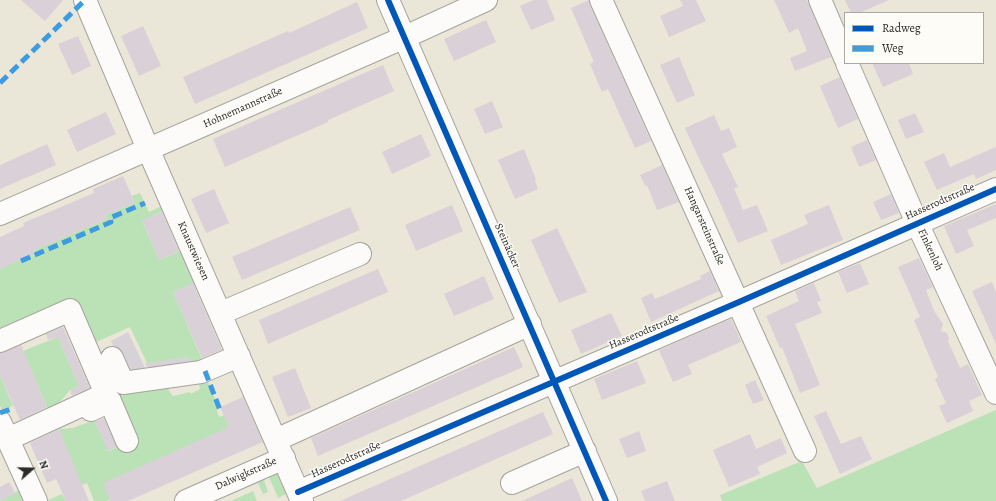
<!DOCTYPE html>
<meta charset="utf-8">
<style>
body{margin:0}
#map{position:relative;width:996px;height:501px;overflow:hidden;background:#eae6d8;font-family:Alegreya,serif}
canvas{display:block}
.legend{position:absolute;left:844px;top:12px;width:140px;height:52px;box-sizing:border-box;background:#fdfcf7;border:1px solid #a9a8a5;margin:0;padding:5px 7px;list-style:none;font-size:12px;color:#2b2b2b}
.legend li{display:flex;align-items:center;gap:8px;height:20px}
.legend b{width:20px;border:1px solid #a9a8a5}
.north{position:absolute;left:12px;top:449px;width:40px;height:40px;-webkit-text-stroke:3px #fdfcf7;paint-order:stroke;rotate:70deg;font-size:11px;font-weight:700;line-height:16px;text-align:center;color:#2b2b2b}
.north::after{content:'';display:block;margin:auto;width:14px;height:18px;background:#2b2b2b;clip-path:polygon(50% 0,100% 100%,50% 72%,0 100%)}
</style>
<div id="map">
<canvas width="996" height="501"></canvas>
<ul class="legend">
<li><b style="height:5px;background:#0057b8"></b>Radweg</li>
<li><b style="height:5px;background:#3d9ce1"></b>Weg</li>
</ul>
<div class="north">N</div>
</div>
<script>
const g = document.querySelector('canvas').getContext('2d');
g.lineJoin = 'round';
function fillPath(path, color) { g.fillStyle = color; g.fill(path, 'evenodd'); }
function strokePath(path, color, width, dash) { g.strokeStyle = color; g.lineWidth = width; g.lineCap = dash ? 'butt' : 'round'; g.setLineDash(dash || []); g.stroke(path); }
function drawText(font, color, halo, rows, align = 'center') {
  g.font = font + ' Alegreya,serif'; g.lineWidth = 3; g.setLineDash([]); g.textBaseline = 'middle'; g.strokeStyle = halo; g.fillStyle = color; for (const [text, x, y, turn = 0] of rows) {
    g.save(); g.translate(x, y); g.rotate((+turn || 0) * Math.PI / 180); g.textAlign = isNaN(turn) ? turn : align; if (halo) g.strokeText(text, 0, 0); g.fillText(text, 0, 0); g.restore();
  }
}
fillPath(new Path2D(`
 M128,332L146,370L128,379L111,341Z
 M188,357L196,368L151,374L145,363Z`), '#d7d1d8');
fillPath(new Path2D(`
 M140,193L149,212L160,207L163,211L142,221L159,260L180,251L195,283L173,292L204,364L196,368L188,357L147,363L130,327L96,342L79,303L0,337V269L35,252L34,250L107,219L105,215L135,203L132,196Z
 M58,337L79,386L70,390L50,414L23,351Z
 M0,375L13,406L2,410L0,405Z
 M206,377L218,406L217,411L219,417L224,415L233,437L111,499L106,501H94L87,483L80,486L59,429L73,428L94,420L109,451L137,438L116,392L129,387L165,385L173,396L190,392L191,394L200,389L198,378Z
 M996,410V501H722L720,495L802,461L817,488Z
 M276,471L286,494L278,498L269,477L264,480L268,492L263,494L258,483L216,501H200Z
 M23,488L28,501H0Z
 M253,491L257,501H231Z
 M62,494L66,501H46Z`), '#bae2b6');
fillPath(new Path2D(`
 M21,0H63L45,21Z
 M534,0H547L555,20L531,30L520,6Z
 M589,0L590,5L651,141L635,148L608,89L602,92L590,64L594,62L571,8Z
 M680,0H696L706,21L669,37L660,16L683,6Z
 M774,0H807L831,57L795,71L790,58L807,51L798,28L789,33Z
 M845,0H889L859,13H851Z
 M357,2L368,28L195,104L183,77L288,31L289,33Z
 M486,20L496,42L454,61L444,39Z
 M143,26L161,66L139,76L121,36Z
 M78,36L91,66L72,75L58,44Z
 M679,57L695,95L677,103L660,65Z
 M872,63H909L913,74L883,87Z
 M383,65L394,91L328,120V122L225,167L213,139Z
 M840,77L858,119L838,128L820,86Z
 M492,101L503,127L485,134L474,109Z
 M106,112L116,134L77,152L67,130Z
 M915,113L924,132L906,139L898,120Z
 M714,115L721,131L729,128L737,147L722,154L738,187L734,188L743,210L757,205L768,231L738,243L717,196L695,150L685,128Z
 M421,134L431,156L392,174L382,152Z
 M867,140L876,160L859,167L851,147Z
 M47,144L56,165L0,189V165Z
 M996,147V170L976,179L974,174L937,190L924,162L944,153L950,167Z
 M524,149L536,180L535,181L538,189L515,199L498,160Z
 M662,165L679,202L657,210L647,185L645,186L640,175Z
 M123,176L135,203L105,215L107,219L34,250L36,253L0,269V237L24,226L23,223L94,193L93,189Z
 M214,189L229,223L206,233L191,199Z
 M891,194L899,213L881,220L873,202Z
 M996,204V218L967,230L974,246L956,254L944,226Z
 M452,205L463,231L416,251L405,225Z
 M829,205L843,240L781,265L771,240L808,224L804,215Z
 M350,207L360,230L242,280L232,257Z
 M162,212L179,251L159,260L142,220Z
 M557,228L587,292L559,303L531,240Z
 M919,258L933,287L926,290L934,311L943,324L941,331L947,333L949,338L948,341L960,368L968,364L982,395L969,401L973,411L947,423L939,406L946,403L935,379L938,377L914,320L920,317L898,267Z
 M860,263L869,284L847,293L838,272Z
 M378,269L388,292L268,344L259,320Z
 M710,271L719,291L651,322L641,298L652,293L655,299L701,279L700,276Z
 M484,276L494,299L454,316L444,294Z
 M992,282L996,292V344L972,291Z
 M193,283L222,350L202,358L173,292Z
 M814,283L821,301L817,302L822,313L795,324L820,385L800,393L782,347L780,348L766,316L799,301L795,291Z
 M611,313L622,336L581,354L571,330Z
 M731,319L741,342L688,365L692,374L673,382L659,350Z
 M63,327L90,388L72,396L70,390L79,386L58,337L48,340L46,334Z
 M21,345L47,407L20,420L0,375V353Z
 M514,347L523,367L318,456L311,438Z
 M637,361L646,383L602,400L594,379Z
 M295,368L311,408L288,417L272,377Z
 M755,380L764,400L753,404L745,385Z
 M243,397L263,442L128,501H110L103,483L229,427L220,407Z
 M826,411L841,444L861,436L872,459L840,474L814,416Z
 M543,412L553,434L401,501H340Z
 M104,418L117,447L108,451L95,422Z
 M59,429L89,501H66L56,479L47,483L30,443Z
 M639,431L646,451L627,458L619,439Z
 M750,434L756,449L781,438L787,453L757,467L760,474L729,487L713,450Z
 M572,478L582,501H522Z
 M667,481L675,501H645L641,491Z
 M9,482L15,493L0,501V487Z`), '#d9d1d7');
const minor = new Path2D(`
 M85,0L148,149L302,501
 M388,0L606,501
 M601,0L805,451
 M820,0L845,58
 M847,63L917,223L996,393
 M0,214L405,37L486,0
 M221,313L360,254
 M0,341L70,310L106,394L8,439
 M112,358L123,383L201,372L239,356
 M91,410L110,401L127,441
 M0,422L36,501
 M276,440L530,324
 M512,483L585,451
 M298,492L739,302L996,189
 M186,501L284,458`);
strokePath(minor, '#a5a39b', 24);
strokePath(minor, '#fcfbf9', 22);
strokePath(new Path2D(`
 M0,83L85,0
 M21,261L111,222L110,218L145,203
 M205,371L220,410H222
 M0,413L14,408`), '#3d9ce1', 5, [10, 5]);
strokePath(new Path2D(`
 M388,0L606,501
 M298,492L739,302L996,189`), '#0057b8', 6);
drawText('11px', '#2b2b2b', '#fdfcf7', [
 ["Hohnemannstraße",243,108,-24],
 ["Hasserodtstraße",940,202,-24],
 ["Hangarsteinstraße",704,226,66],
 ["Steinäcker",507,246,66],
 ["Finkenloh",930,250,65],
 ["Knaustwiesen",193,251,66],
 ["Hasserodtstraße",644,332,-23],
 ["Hasserodtstraße",346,460,-24],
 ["Dalwigkstraße",246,474,-24]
]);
</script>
